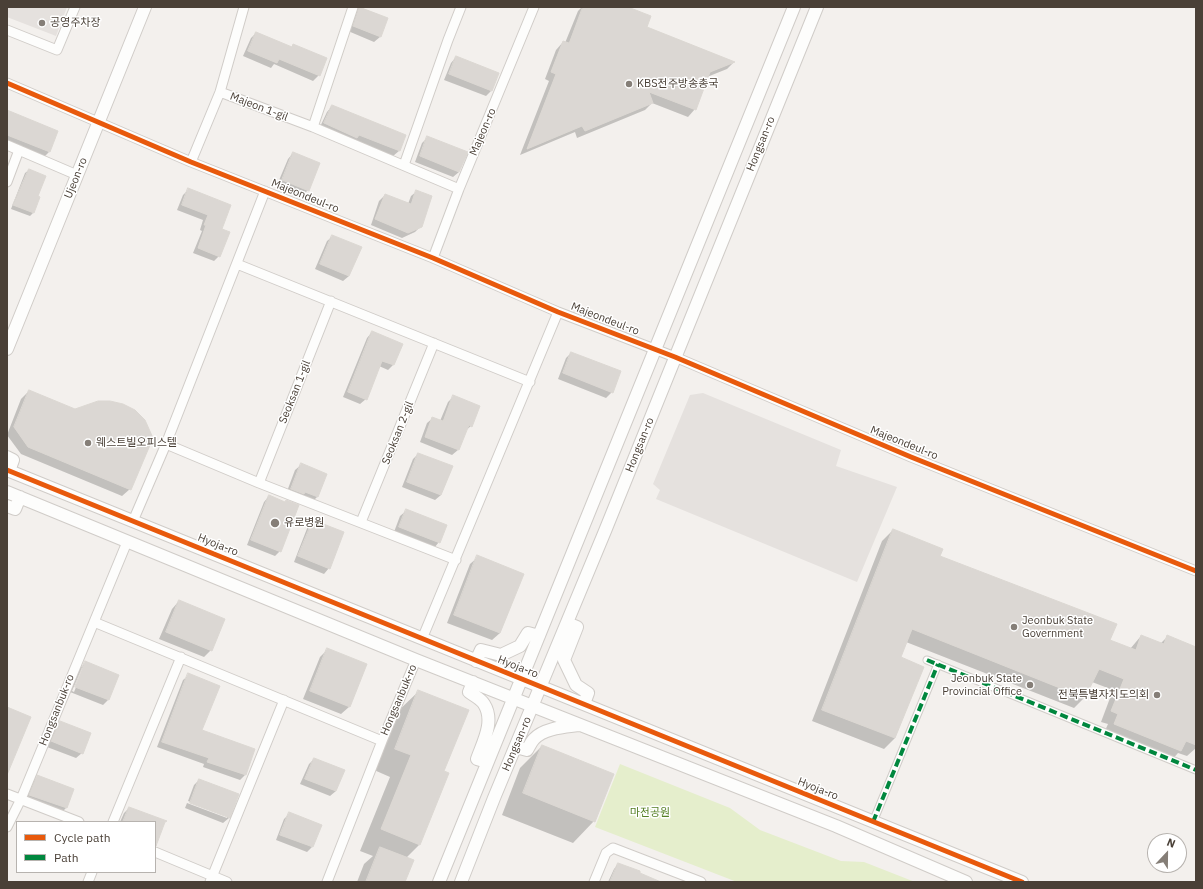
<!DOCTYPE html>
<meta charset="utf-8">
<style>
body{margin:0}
#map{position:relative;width:1203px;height:889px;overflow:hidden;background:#f3f0ed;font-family:"IBM Plex Sans",sans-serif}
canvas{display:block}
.frame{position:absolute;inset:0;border:8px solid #4a4037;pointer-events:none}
.legend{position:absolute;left:16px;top:821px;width:140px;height:52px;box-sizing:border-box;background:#fff;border:1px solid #b7b3af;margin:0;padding:5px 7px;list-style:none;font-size:12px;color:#4a4037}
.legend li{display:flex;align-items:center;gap:8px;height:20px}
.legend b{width:20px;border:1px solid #b7b3af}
.north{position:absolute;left:1147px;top:833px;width:40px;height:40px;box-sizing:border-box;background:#fff;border:1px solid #b7b3af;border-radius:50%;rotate:22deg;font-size:11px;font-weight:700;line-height:16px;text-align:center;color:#4a4037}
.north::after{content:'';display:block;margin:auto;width:14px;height:18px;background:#857e77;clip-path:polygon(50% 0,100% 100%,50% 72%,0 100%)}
</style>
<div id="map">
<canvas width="1203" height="889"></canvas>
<div class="frame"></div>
<ul class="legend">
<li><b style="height:5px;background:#e8590c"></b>Cycle path</li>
<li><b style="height:5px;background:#00873e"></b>Path</li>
</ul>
<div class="north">N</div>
</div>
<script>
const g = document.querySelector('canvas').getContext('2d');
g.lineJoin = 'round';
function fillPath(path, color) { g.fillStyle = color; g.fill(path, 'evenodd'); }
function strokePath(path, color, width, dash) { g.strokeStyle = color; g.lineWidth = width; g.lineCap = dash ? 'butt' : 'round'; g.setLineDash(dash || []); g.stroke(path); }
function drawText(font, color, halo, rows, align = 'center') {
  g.font = font + ' "IBM Plex Sans","Noto Sans KR",sans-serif'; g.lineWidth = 3; g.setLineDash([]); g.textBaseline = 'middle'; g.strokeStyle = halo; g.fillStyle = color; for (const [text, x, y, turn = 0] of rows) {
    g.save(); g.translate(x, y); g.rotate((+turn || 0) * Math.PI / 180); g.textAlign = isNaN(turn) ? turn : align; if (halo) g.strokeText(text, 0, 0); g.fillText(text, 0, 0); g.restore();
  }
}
fillPath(new Path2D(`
 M620,764L730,808L760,830L841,861L864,862L915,882H737L595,827Z`), '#e5eecc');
fillPath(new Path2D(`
 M7,7H67L56,36L7,17Z
 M703,393L841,450L836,466L897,487L857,582L656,499L660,490L653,484L690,395Z`), '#e5e1de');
fillPath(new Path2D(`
 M359,7L387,18L380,37L374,42L348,31L354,12Z
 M582,7H632L631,9L646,27L734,62L727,69L707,77L695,109L688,117L652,103L645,110L577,138L575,132L520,155L549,81L545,79L556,50L563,42L565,43L578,11Z
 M256,33L291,48L293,45L319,75L313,81L274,64L271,68L243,56L251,38Z
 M456,57L491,91L486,96L444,80L451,63Z
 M332,106L405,136L399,151L393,156L319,129L327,112Z
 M7,112L49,152L44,157L7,143Z
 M428,137L459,172L453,177L415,162L422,143Z
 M293,153L308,190L302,196L277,185L288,159Z
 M29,170L37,196L39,197L33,213L30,216L11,209L25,173Z
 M189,189L221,229L219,256L214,261L193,253L202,231L200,230L203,220L177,210L183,195Z
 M417,191L421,226L415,232L402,238L371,225L379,201L385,195L408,204L411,196Z
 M333,236L349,276L343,281L315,269L327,241Z
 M372,332L393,365L388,370L379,366L366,399L360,404L343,397L367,338Z
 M571,353L612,392L606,398L558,379L566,358Z
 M29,391L130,489L122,496L21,454L7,435L21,399Z
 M453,397L471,426L465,431L458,450L452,455L420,442L427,423L433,418L440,421L448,402Z
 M418,454L452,467L441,495L435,500L402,487L413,459Z
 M301,465L318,496L312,502L286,494L295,470Z
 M269,496L280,551L275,556L247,545L264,502Z
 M406,511L439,542L434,548L394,532L400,516Z
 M313,521L329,568L324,574L294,562L308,526Z
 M893,530L939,556L1109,640L1130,649L1141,636L1160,644L1167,637L1196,648V748L1187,756L1178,753L1170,762L1103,735L1108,724L1101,722L1113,690L1092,682L1085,697L1074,708L906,642L899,658L922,667L895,738L884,749L812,721L882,541Z
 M478,557L523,574L500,633L492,640L447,623L470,564Z
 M179,601L211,650L204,657L159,639L172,609Z
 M328,649L366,665L349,707L341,714L303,699L320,657Z
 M85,663L118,675L108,700L103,705L70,692L80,668ZM82,668H84L74,692L72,691Z
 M189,675L201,731L245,775L240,780L203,767L204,764L157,747L183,680Z
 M419,691L443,771L419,845L406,858L404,882H357L364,864L373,856L360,851L390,777L374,770L397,712Z
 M60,722L82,753L76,758L47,747L54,728Z
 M542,746L594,821L573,843L502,815L520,768Z
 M314,759L336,791L330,796L300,784L309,764Z
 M38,777L73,789L66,808L61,813L25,800L32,782Z
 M199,780L238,794L229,818L223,823L185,808L187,803L227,818V816L188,801L194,785Z
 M129,808L164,822L155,844V822H120L124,813Z
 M289,814L312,847L307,852L276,840L284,819Z
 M618,864L638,874L660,882H608L614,869Z`), '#0003');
const building = new Path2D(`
 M359,7L388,18L381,37L353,26Z
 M583,7H628L651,16L647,27L735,62L710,72L696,110L649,92L653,103L585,131L582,126L527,149L556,74L551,72L563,41L569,43Z
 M256,32L292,47L293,44L327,58L320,76L279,59L277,63L248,51Z
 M456,56L499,73L492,91L449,74Z
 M332,105L406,135L400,151L359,135L357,138L324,123Z
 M7,110L58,131L50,152L7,135Z
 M427,136L468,152L459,172L420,156Z
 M293,152L320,163L309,191L282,180Z
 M29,169L46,176L38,196L40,197L34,213L13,205Z
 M188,188L231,205L222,229L230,232L220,257L198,248L206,225H204L208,215L182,205Z
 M416,190L432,196L422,227L408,233L375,219L385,194L411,204Z
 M332,235L362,247L349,276L320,264Z
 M372,331L403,344L394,365L382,361L367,400L348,392Z
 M571,352L621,371L613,393L563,373Z
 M29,390L75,409L98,401H110L123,404L135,410L145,420L153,438L131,490L28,447L14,427Z
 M453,395L480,406L472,427L469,425L459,450L425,437L432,417L443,421Z
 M418,453L453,466L441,495L407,482Z
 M301,463L327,474L318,497L305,492L304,494L291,489Z
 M269,495L285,502L286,500L299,505L281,552L251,540Z
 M406,509L447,525L440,543L399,527Z
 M313,520L344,532L330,569L298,556Z
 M893,529L943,549L940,556L1117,624L1110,640L1136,650L1141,635L1164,644L1167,635L1196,647V745L1186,741L1181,751L1114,724L1118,714L1111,711L1124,679L1099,669L1085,698L912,629L901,657L924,667L895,738L822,710Z
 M477,555L524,574L500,633L454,615Z
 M179,600L225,619L212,651L166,632Z
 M327,648L367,664L350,707L310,691Z
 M85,661L119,675L109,700L75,687Z
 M188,673L220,686L202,730L255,749L246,775L207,762L209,758L162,742Z
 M418,690L469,710L444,771L449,773L420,845L381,829L411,755L395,749Z
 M7,707L31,717L7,775Z
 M60,721L91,733L83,754L51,741Z
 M542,745L614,774L595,822L523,793Z
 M314,758L345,770L336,791L305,779Z
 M37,775L74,789L67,808L29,795Z
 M199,779L239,794L230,818L190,803Z
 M129,807L167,821L165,822L156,846L155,822H123Z
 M289,812L322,825L313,847L280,835Z
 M380,847L414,860L405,882H366Z
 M618,863L640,871V873L661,882H610Z`);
fillPath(building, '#dbd7d3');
strokePath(building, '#dbd7d2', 1);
const pedestrian = new Path2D(`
 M927,660L1196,770
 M873,822L938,664`);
const minor = new Path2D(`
 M7,30L57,50L75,7
 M7,83L191,162L433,258L558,312L675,357L911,457L1196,571
 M220,92L313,127L459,189
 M313,127L353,7
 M7,145L77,175
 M191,162L220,92L244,7
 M404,165L448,40L461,7
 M7,182L19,150
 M433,258L459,189L534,7
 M237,264L530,382
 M166,444L259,483L456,560
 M259,483L331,301
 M133,521L166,444L265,191
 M361,522L434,343
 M94,622L382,741
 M422,639L558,312
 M7,794L79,822
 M113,822L181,657
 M7,827L21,799L127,542
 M155,852L227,882
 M88,882L92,872
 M210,882L284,700
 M327,882L382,741L416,660
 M594,882L606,853L613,848L701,882`);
const tertiary = new Path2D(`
 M7,349L145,7
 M7,457L13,460L9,471
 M7,470L1022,882
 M7,492L416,660L836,826L966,882
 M7,506L15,509L20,497
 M567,623L577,627L564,660L576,685L588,693L584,704
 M476,661L481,650L501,655L520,646L528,633L539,636
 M473,682L469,692C473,695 481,699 484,704C495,721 483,742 477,759L487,762
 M516,747L527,750C529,747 531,742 534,739C544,728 565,727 579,725
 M439,882L794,7
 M461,882L494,798L605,531L817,7`);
strokePath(pedestrian, '#d0ccc8', 9);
strokePath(minor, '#d0ccc8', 11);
strokePath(tertiary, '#d0ccc8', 14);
strokePath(pedestrian, '#fdfdfc', 7);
strokePath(minor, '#fdfdfc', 9);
strokePath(tertiary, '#fdfdfc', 12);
strokePath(new Path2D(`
 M927,660L1196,770
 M873,822L938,664`), '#00873e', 4, [8, 4]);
strokePath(new Path2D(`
 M7,83L191,162L433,258L558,312L675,357L911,457L1196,571
 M7,470L1022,882`), '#e8590c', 5);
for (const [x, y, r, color] of [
 [42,23,4,"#857e77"],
 [629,84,4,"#857e77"],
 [88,443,4,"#857e77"],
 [275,523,5,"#857e77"],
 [1014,627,4,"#857e77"],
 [1030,685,4,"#857e77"],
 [1157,695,4,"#857e77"]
]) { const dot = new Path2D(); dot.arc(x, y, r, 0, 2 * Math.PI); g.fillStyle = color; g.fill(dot); strokePath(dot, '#fff', 1.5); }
drawText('11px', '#4a4037', '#fff', [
 ["공영주차장",50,23],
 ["KBS전주방송총국",637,84],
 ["웨스트빌오피스텔",96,443],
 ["유로병원",284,523],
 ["Jeonbuk State",1022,621],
 ["Government",1022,634],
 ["Jeonbuk State",1022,679,"right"],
 ["Provincial Office",1022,692,"right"],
 ["전북특별자치도의회",1149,695,"right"]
], 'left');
drawText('11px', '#4a4037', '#fff', [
 ["Majeon 1-gil",259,107,21],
 ["Majeon-ro",483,132,-67],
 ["Hongsan-ro",761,144,-68],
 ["Ujeon-ro",76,178,-68],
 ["Majeondeul-ro",305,196,22],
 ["Majeondeul-ro",605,319,21],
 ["Seoksan 1-gil",295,392,-68],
 ["Seoksan 2-gil",398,433,-68],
 ["Majeondeul-ro",904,443,22],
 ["Hongsan-ro",640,445,-68],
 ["Hyoja-ro",218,545,22],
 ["Hyoja-ro",518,667,22],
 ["Hongsanbuk-ro",399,700,-67],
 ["Hongsanbuk-ro",57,710,-68],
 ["Hongsan-ro",517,744,-67],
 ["Hyoja-ro",818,789,22]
]);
drawText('11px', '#568026', '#fff', [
 ["마전공원",650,813]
]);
</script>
